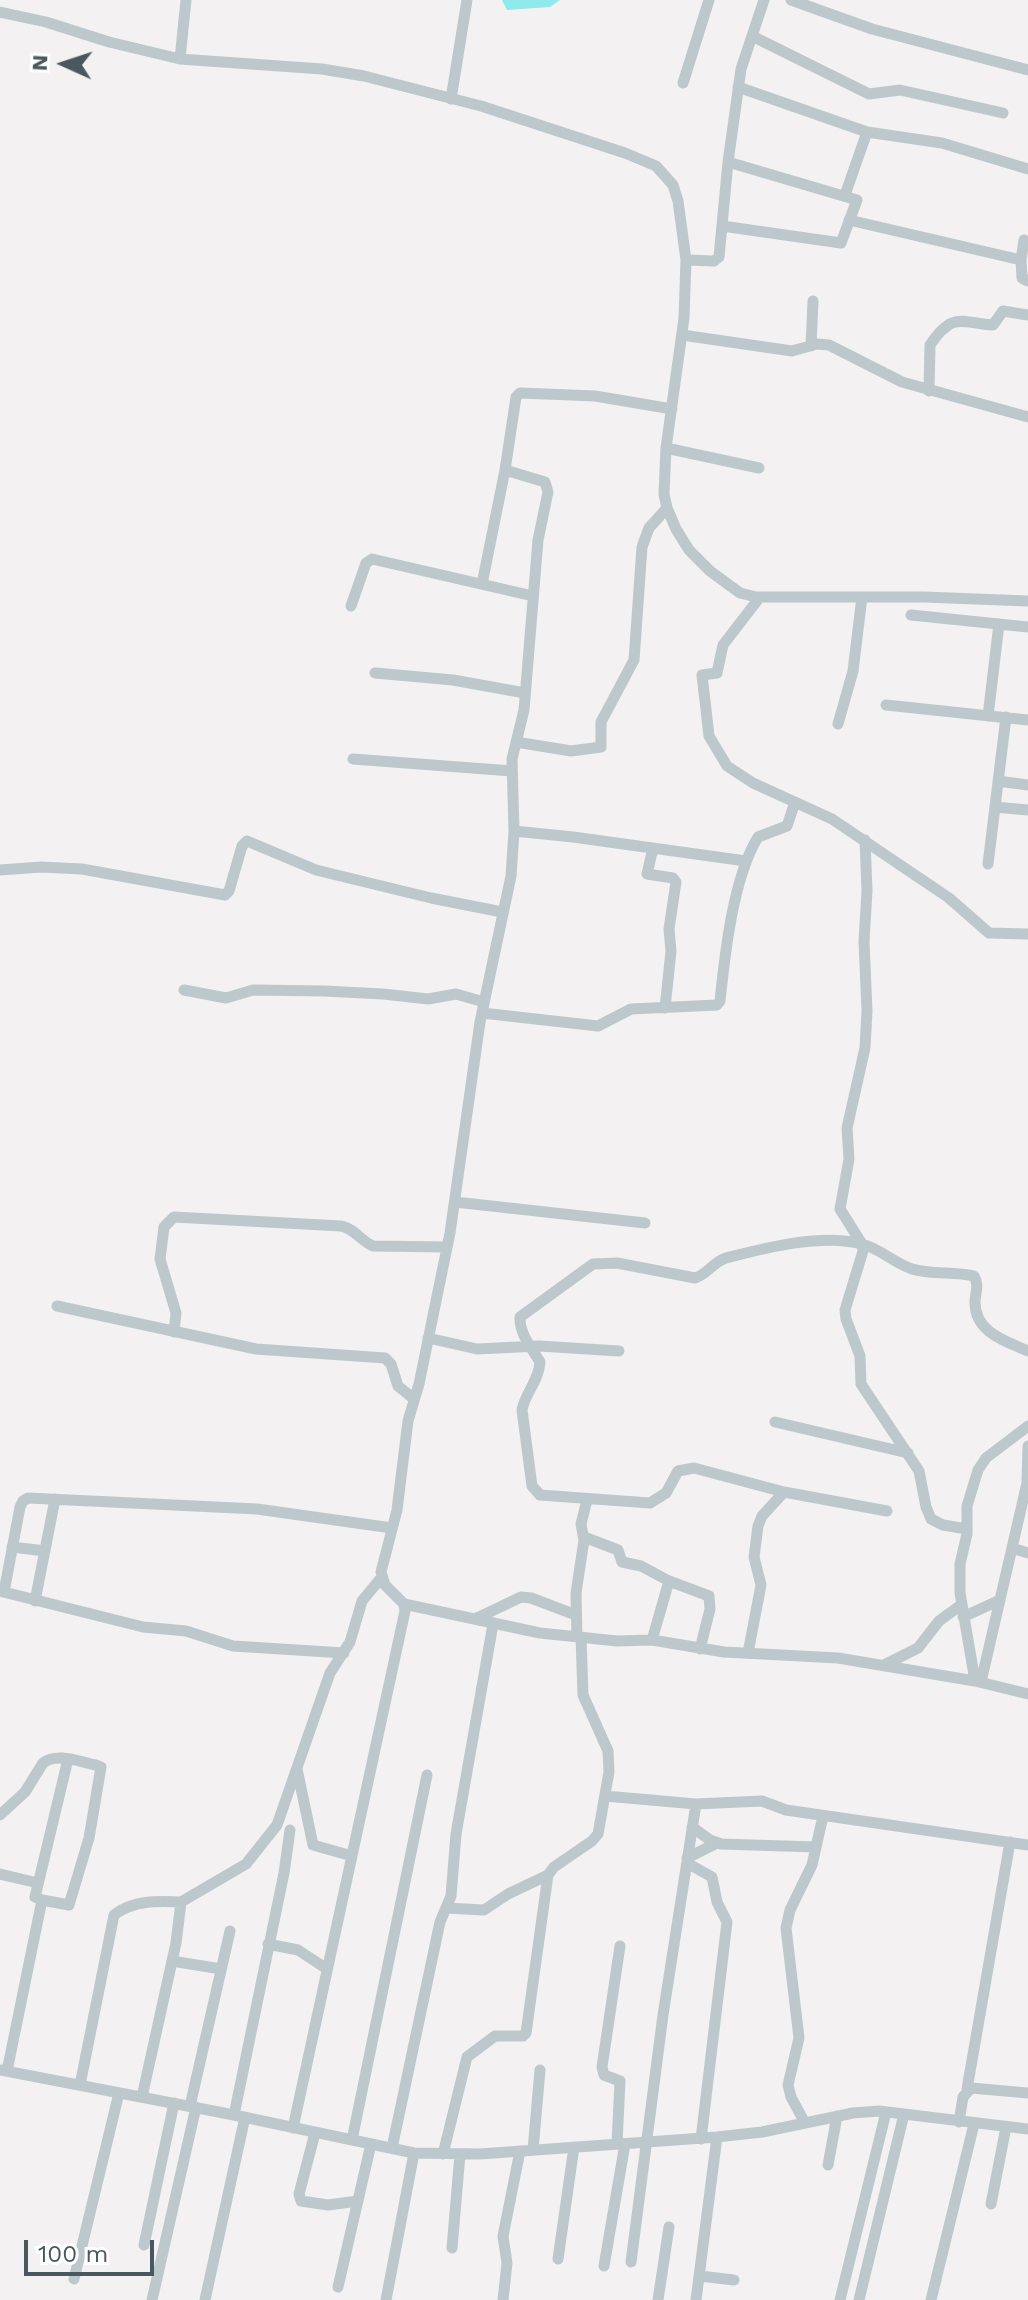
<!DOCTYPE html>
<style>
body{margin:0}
#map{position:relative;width:1028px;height:2300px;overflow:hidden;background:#f3f1f1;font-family:"Work Sans",sans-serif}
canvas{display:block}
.north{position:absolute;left:24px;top:24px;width:80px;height:80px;-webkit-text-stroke:6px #fff;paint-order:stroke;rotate:273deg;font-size:22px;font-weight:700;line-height:32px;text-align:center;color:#49585e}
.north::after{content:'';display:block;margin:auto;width:28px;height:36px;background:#49585e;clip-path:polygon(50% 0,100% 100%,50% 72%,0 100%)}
.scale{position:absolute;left:24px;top:2240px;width:130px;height:36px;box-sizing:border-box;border:4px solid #49585e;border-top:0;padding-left:10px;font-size:24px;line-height:28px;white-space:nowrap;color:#49585e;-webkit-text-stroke:6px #fff;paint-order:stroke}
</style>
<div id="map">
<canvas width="1028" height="2300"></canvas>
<div class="north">N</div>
<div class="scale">100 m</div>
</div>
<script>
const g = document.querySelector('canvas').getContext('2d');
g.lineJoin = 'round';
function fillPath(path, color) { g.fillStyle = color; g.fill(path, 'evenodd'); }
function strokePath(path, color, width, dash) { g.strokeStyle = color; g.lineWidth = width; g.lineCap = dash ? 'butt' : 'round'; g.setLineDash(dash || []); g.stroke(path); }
fillPath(new Path2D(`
 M502,0H560L550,7L507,10Z`), '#8feaeb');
strokePath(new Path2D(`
 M791,0L872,29L1028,70
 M0,12L46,22L109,42L180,59L322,69L364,76L481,106L625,153L656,166L673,185L678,201L686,260L684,318L666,448L664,494L667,508L676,529L689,550L710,571L740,593L756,597H924L1028,601
 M752,36L869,94L900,90L1003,113
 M180,59L186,0
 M683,83L709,0
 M738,87L867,132L942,143L1028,169
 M451,99L467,0
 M845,195L867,132
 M849,220L1021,260L1022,278L1028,281
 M722,226L841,243L857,200L728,162
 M686,260L714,261L719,257L728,162L741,69L764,0
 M1021,260L1024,240
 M682,335L792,351L817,344L829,345L902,382L1028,417
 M811,346L813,301
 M929,391L930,345C953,311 961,323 993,325L1003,311L1028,315
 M666,448L759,468
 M482,584L505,470
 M760,597L723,645L717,673L702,675L709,736L727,766L753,783L832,819L949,898L989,933L1028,934
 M351,606L366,563L372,559L533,596
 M911,615L1028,627
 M375,673L453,680L525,693
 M886,705L1028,720
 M988,716L999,624
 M838,724L853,671L862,597
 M516,742L571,751L601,747V722L634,660L642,547L649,528L667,508
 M353,759L512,771
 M998,781L1028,785
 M995,807L1028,810
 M514,831L573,837L746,861
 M865,840L867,891L864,941L867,1011L865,1048L847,1128L849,1159L840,1209L862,1244L863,1251L845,1310L846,1319L860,1356L861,1384L919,1471L926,1507L931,1519L943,1525L967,1529
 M653,848L647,874L673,878L676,882L669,929L671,951L665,1008
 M988,864L1006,717
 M0,870L41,867L82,869L225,895L229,891L242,846L247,841L316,870L431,898L502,912
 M184,990L226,998L253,990L324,991L383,994L428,999L456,994L484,1002
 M482,1013L598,1026L631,1009L717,1005L720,1001C725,953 733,878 758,837L787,826L795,802
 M455,1202L645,1223
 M57,1306L256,1349L385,1358L391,1364L398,1386L414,1399
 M174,1332L176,1313L160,1259L164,1227L174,1217L341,1226C354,1228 361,1241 373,1246L447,1247
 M428,1338L477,1349L539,1346L619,1351
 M775,1422L908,1453
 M887,1511L784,1492L694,1468L678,1471L666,1493L650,1503L540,1495L532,1486L522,1410C525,1393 539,1381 540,1362C532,1349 519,1333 520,1317L593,1264L617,1263L695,1278C708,1274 713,1262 726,1258C765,1248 821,1233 862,1244C879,1248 894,1263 912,1269C931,1275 954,1271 974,1276C979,1285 976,1291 975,1301C974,1332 1005,1341 1028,1351
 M584,1537L618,1550L622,1562L641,1566L669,1581L709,1596L710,1609L700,1649
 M12,1547L45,1551
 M1012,1548L1028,1553
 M0,1591L143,1627L186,1631L233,1646L344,1653
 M4,1592L20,1507L23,1501L28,1498L257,1509L392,1528
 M35,1601L55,1499
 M404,1604L540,1633L617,1641L652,1640L724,1652L838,1658L975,1681L1028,1694
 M963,1617L1000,1600
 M475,1619L521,1597L531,1598L576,1615
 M577,1637L576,1593L584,1540L581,1524L587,1500
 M652,1640L669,1581
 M748,1653L761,1585L754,1557L758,1526L762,1516L784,1492
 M886,1664L918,1648L939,1621L961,1605
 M975,1681L960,1593V1564L967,1534V1506L978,1470L986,1458L1028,1426
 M981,1682L1027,1483L1028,1446
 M297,1769L313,1845L352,1856
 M605,1796L696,1804L762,1801L786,1810L1028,1845
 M0,1815L25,1792L43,1763C57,1752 80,1762 96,1765L101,1767L89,1838L69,1905L42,1900L35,1897L68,1759
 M692,1827L710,1840L721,1844L816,1847
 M687,1858L717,1843
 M687,1863L712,1877L717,1902L727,1922L701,2139
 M0,1874L38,1883
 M446,1908L484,1910L508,1894L548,1875
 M268,1944L298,1950L327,1969
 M172,1961L221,1969
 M0,2070L234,2115L414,2153L480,2154L717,2137L762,2132L853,2113L879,2111L1028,2129
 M7,2071L42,1900
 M80,2085L114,1915C133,1900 158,1901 181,1902
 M967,2089L1010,1842
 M142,2097L176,1943L181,1902L246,1864L277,1825L330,1673L350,1642L362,1601L381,1578
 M190,2106L230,1931
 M234,2115L284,1873L290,1830
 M959,2122L963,2097L971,2088L1028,2093
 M805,2123L791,2097L788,2085L799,2038L786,1928L790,1910L812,1865L823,1816
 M293,2128L405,1611L404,1604L385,1585L381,1572L397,1510L408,1421L419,1384L450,1233L480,1022L511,876L514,831L512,759L524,710L538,540L548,492L545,482L505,470L516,397L520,393L595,396L672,409
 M315,2133L299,2194L301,2201L328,2205L358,2201
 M352,2140L427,1775
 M617,2144L620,2081L604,2075L602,2067L620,1946
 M392,2148L440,1922L451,1896L456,1834L493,1624
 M533,2150L540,2070
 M443,2154L467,2057L495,2036H523L526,2033L548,1875L554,1867L592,1841L598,1834L609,1772L608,1751L583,1695L581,1637
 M828,2165L837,2116
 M991,2204L1006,2127
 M144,2245L174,2103
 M452,2248L460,2154
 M558,2259L574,2147
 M631,2262L663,2015L696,1804
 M604,2266L625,2144
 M700,2276L734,2280
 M74,2279L119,2093
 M338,2287L371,2144
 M152,2300L196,2107
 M205,2300L245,2117
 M386,2300L414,2153
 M503,2300L507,2263L503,2236L520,2151
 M658,2300L669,2227
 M696,2300L717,2137
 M840,2300L886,2112
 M859,2300L904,2114
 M931,2300L974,2124`), '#bdc8cd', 11);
</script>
